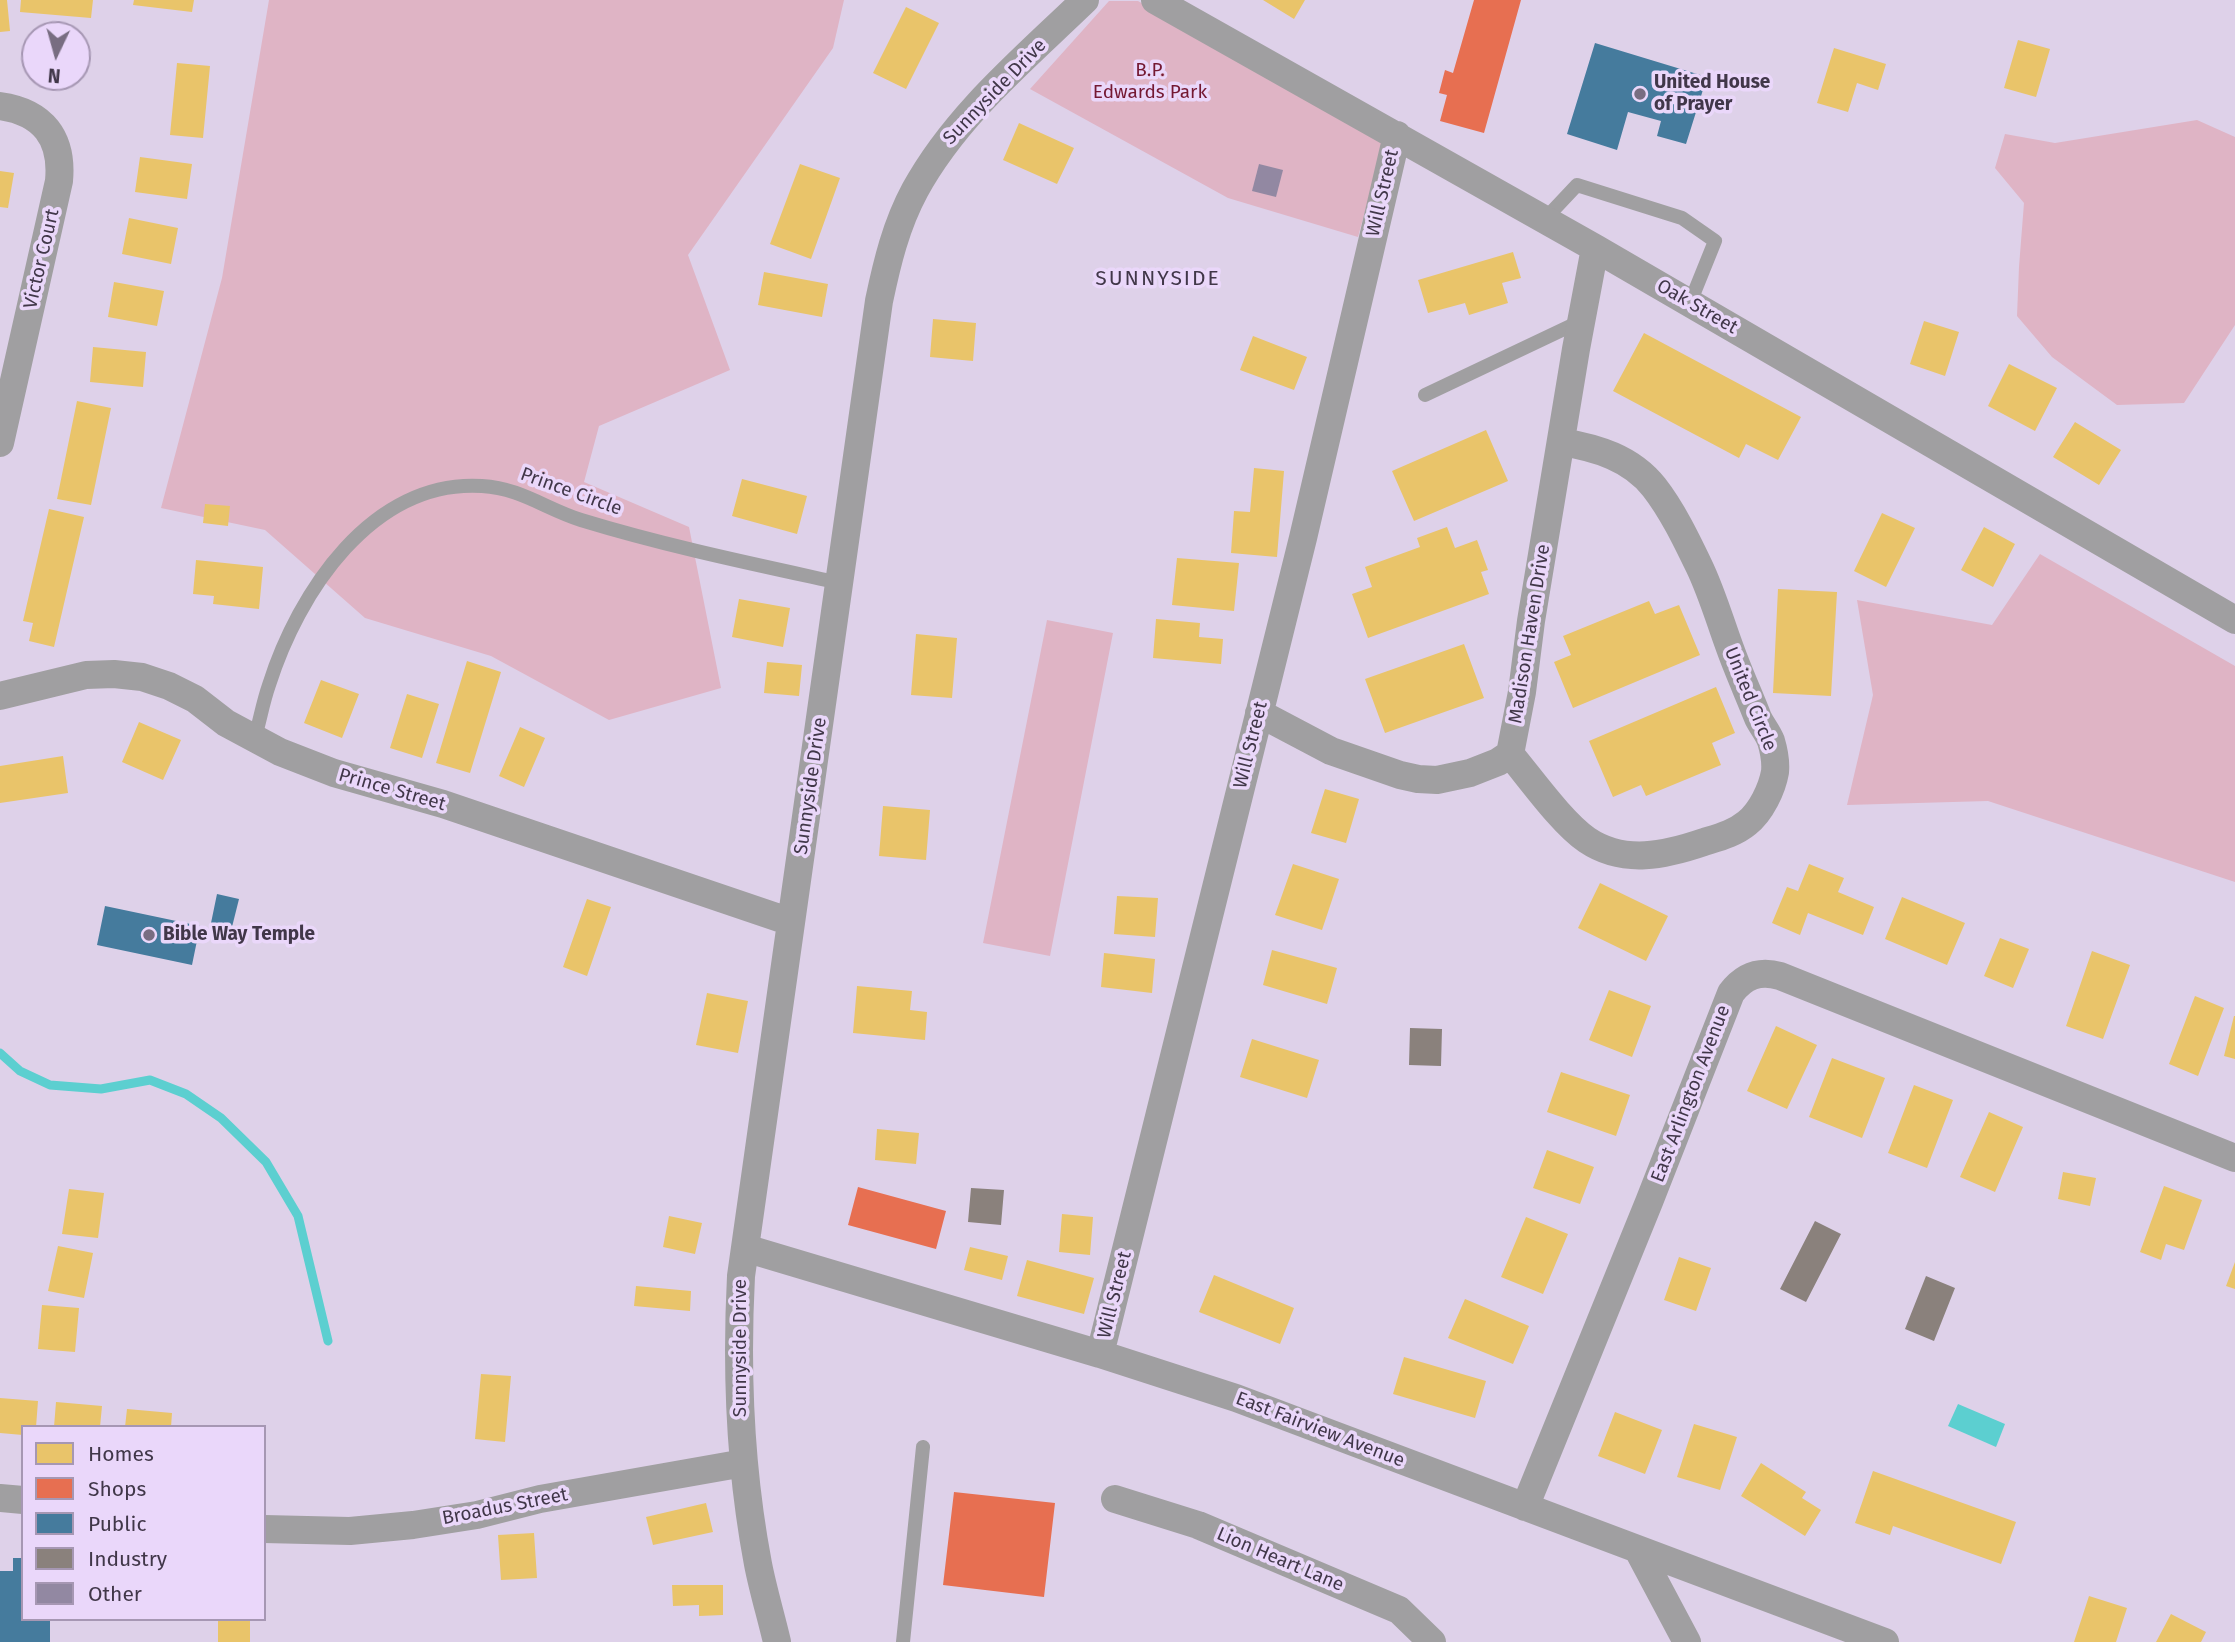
<!DOCTYPE html>
<style>
body{margin:0}
#map{position:relative;width:2235px;height:1642px;overflow:hidden;background:#ded1e9;font-family:"Fira Sans",sans-serif}
canvas{display:block}
.legend{position:absolute;left:21px;top:1425px;width:245px;height:196px;box-sizing:border-box;background:#ead7fa;border:2px solid #a697b3;margin:0;padding:9px 12px;list-style:none;font-size:21px;color:#413749}
.legend li{display:flex;align-items:center;gap:14px;height:35px}
.legend b{width:35px;border:2px solid #a697b3}
.north{position:absolute;left:21px;top:21px;width:70px;height:70px;box-sizing:border-box;background:#ead7fa;border:2px solid #a697b3;border-radius:50%;rotate:185deg;font-size:19px;font-weight:700;line-height:28px;text-align:center;color:#413749}
.north::after{content:'';display:block;margin:auto;width:24px;height:32px;background:#786d81;clip-path:polygon(50% 0,100% 100%,50% 72%,0 100%)}
</style>
<div id="map">
<canvas width="2235" height="1642"></canvas>
<ul class="legend">
<li><b style="height:19px;background:#e9c46a"></b>Homes</li>
<li><b style="height:19px;background:#e76f51"></b>Shops</li>
<li><b style="height:19px;background:#457b9d"></b>Public</li>
<li><b style="height:19px;background:#8a817c"></b>Industry</li>
<li><b style="height:19px;background:#9288a2"></b>Other</li>
</ul>
<div class="north">N</div>
</div>
<script>
const g = document.querySelector('canvas').getContext('2d');
g.lineJoin = 'round';
function fillPath(path, color) { g.fillStyle = color; g.fill(path, 'evenodd'); }
function strokePath(path, color, width, dash) { g.strokeStyle = color; g.lineWidth = width; g.lineCap = dash ? 'butt' : 'round'; g.setLineDash(dash || []); g.stroke(path); }
function drawText(font, color, halo, rows, align = 'center') {
  g.font = font + ' "Fira Sans",sans-serif'; g.lineWidth = 7; g.setLineDash([]); g.textBaseline = 'middle'; g.strokeStyle = halo; g.fillStyle = color; for (const [text, x, y, turn = 0] of rows) {
    g.save(); g.translate(x, y); g.rotate((+turn || 0) * Math.PI / 180); g.textAlign = isNaN(turn) ? turn : align; if (halo) g.strokeText(text, 0, 0); g.fillText(text, 0, 0); g.restore();
  }
}
fillPath(new Path2D(`
 M269,0H844L833,48L688,255L730,370L599,426L584,482L689,527L721,688L609,720L491,656L365,618L265,530L161,508L222,278Z
 M1109,1H1138L1384,141L1358,237L1228,198L1030,89Z
 M2197,120L2235,137V325L2184,403L2117,405L2052,357L2017,316L2019,267L2024,203L1995,168L2005,134L2055,143Z
 M2040,554L2235,666V882L1988,801L1847,805L1873,695L1857,600L1992,625Z
 M1047,620L1113,633L1050,956L983,943Z`), '#dfb4c5');
fillPath(new Path2D(`
 M1958,1404L2005,1424L1996,1447L1948,1426Z`), '#5ccfd0');
fillPath(new Path2D(`
 M0,0H7L10,31L0,32Z
 M21,0H93L91,18L20,12Z
 M134,0H194L192,12L133,5Z
 M1263,0H1305L1294,19Z
 M906,7L939,23L906,89L873,73Z
 M2018,40L2050,49L2036,97L2004,88Z
 M1834,48L1886,64L1878,90L1857,83L1848,112L1817,103Z
 M177,63L210,66L203,138L170,135Z
 M1019,123L1074,148L1057,184L1003,160Z
 M140,157L192,164L187,199L135,192Z
 M800,164L840,178L811,259L770,244Z
 M0,171L14,173L8,208L0,207Z
 M129,218L178,228L171,264L122,254Z
 M1513,252L1521,278L1502,283L1508,303L1469,315L1465,303L1428,313L1418,280Z
 M764,272L828,284L822,317L758,305Z
 M114,282L164,291L157,326L108,317Z
 M933,319L976,323L973,361L930,357Z
 M1924,321L1959,332L1945,376L1910,364Z
 M1644,333L1801,417L1778,460L1746,444L1739,458L1613,391Z
 M1253,336L1307,357L1294,390L1240,370Z
 M93,347L146,352L143,387L90,382Z
 M2009,364L2057,388L2035,431L1988,406Z
 M77,401L111,408L91,505L57,499Z
 M2075,422L2121,450L2099,485L2053,457Z
 M1486,430L1508,481L1414,521L1392,471Z
 M1254,468L1284,471L1277,557L1231,553L1234,511L1250,512Z
 M742,479L807,496L797,534L732,516Z
 M205,504L230,506L228,526L203,523Z
 M49,509L84,517L54,647L29,641L33,623L23,621Z
 M1882,513L1915,528L1886,587L1854,571Z
 M1447,527L1455,548L1477,540L1488,570L1481,572L1489,594L1368,638L1352,594L1372,587L1365,567L1420,547L1417,538Z
 M1984,527L2015,544L1993,587L1961,570Z
 M1177,558L1239,563L1234,611L1172,605Z
 M196,560L263,567L259,609L213,604L214,596L193,594Z
 M1778,589L1837,592L1831,696L1773,693Z
 M739,599L790,608L783,647L732,637Z
 M1649,601L1655,614L1679,605L1700,655L1573,708L1554,662L1571,655L1563,636Z
 M1156,619L1200,623L1199,637L1223,639L1221,664L1153,658Z
 M916,634L957,638L952,698L911,695Z
 M1464,644L1484,698L1385,733L1365,679Z
 M467,661L501,672L470,773L436,763Z
 M767,662L802,665L799,696L764,693Z
 M321,680L359,694L342,738L304,723Z
 M1716,687L1735,733L1712,743L1721,765L1646,796L1641,785L1613,797L1589,741Z
 M407,694L439,704L422,758L390,748Z
 M139,722L181,740L163,780L122,762Z
 M520,727L545,738L524,787L499,776Z
 M63,756L68,793L0,803V766Z
 M1325,789L1359,799L1346,843L1311,833Z
 M883,806L930,810L926,860L879,856Z
 M1293,864L1339,879L1322,930L1275,915Z
 M1809,864L1844,878L1838,892L1874,907L1863,935L1808,913L1800,935L1772,923L1787,887L1798,891Z
 M1600,883L1668,916L1646,961L1578,928Z
 M1117,896L1158,898L1155,937L1114,934Z
 M1902,897L1965,923L1947,965L1885,939Z
 M587,899L611,907L587,976L563,967Z
 M2000,938L2029,949L2013,988L1984,976Z
 M1272,950L1337,968L1327,1004L1263,985Z
 M2092,951L2130,965L2103,1039L2066,1026Z
 M1104,953L1155,959L1152,993L1101,987Z
 M857,986L912,991L910,1010L927,1012L925,1040L853,1033Z
 M1609,990L1651,1006L1632,1057L1589,1040Z
 M707,993L748,1001L738,1053L696,1045Z
 M2195,996L2224,1008L2198,1076L2169,1064Z
 M2234,1016H2235V1059L2224,1056Z
 M1776,1026L1817,1045L1787,1109L1747,1091Z
 M1252,1039L1319,1060L1307,1098L1240,1077Z
 M1832,1058L1885,1078L1862,1138L1809,1117Z
 M1561,1072L1630,1095L1616,1136L1547,1112Z
 M1914,1085L1953,1100L1927,1168L1888,1153Z
 M1989,1112L2023,1127L1995,1192L1960,1177Z
 M877,1129L919,1133L916,1164L875,1160Z
 M1547,1150L1594,1167L1580,1204L1533,1188Z
 M2063,1172L2096,1178L2090,1206L2058,1199Z
 M2164,1186L2202,1200L2184,1250L2166,1244L2161,1260L2140,1252Z
 M69,1189L104,1193L98,1238L62,1234Z
 M1062,1214L1093,1217L1090,1255L1059,1252Z
 M669,1216L702,1223L695,1254L663,1247Z
 M1526,1217L1568,1234L1543,1294L1501,1277Z
 M58,1246L93,1253L84,1298L48,1291Z
 M970,1247L1008,1256L1002,1280L964,1270Z
 M1679,1257L1711,1268L1696,1311L1664,1300Z
 M1027,1260L1094,1278L1084,1314L1017,1296Z
 M2235,1262V1289L2226,1286Z
 M1214,1275L1294,1308L1280,1344L1199,1312Z
 M636,1286L691,1291L690,1311L634,1306Z
 M1465,1299L1529,1326L1513,1364L1448,1338Z
 M42,1305L79,1308L75,1352L38,1349Z
 M1404,1357L1486,1381L1475,1418L1393,1394Z
 M481,1374L511,1376L505,1442L475,1439Z
 M0,1398L38,1401L36,1427H23V1435L0,1433Z
 M56,1402L102,1406L100,1427H54Z
 M127,1409L172,1413L171,1427H125Z
 M1615,1412L1662,1430L1645,1474L1598,1456Z
 M1694,1424L1737,1437L1720,1490L1677,1477Z
 M1761,1463L1806,1492L1802,1498L1821,1510L1805,1536L1741,1496Z
 M1873,1471L2016,1522L2001,1564L1893,1526L1890,1535L1855,1523Z
 M706,1503L713,1532L653,1545L646,1517Z
 M534,1533L537,1578L501,1580L498,1535Z
 M672,1585H723V1615L699,1616V1605L673,1606Z
 M2089,1596L2127,1608L2116,1642H2074Z
 M2171,1614L2206,1632L2201,1642H2156Z
 M218,1619H250V1642H218Z`), '#e9c46a');
fillPath(new Path2D(`
 M1474,0H1521L1484,133L1440,121L1447,95L1439,93L1445,70L1453,73Z
 M858,1187L946,1211L936,1249L848,1225Z
 M954,1492L1055,1503L1044,1597L943,1585Z`), '#e76f51');
fillPath(new Path2D(`
 M1595,43L1707,77L1686,144L1657,136L1661,121L1628,112L1617,150L1567,134Z
 M217,894L239,899L232,927L211,923Z
 M105,906L200,926L192,965L97,945Z
 M13,1558H23V1619H50V1642H0V1571H13Z`), '#457b9d');
fillPath(new Path2D(`
 M1410,1028L1442,1029L1441,1066L1409,1065Z
 M971,1188L1004,1190L1001,1225L968,1222Z
 M1815,1221L1841,1234L1806,1302L1780,1289Z
 M1926,1276L1955,1288L1934,1341L1905,1329Z`), '#8a817c');
strokePath(new Path2D(`
 M0,1053L20,1071L50,1085L101,1089L150,1080L186,1094L221,1118L266,1162L298,1216L328,1341`), '#5ccfd0', 9);
fillPath(new Path2D(`
 M1259,164L1283,170L1276,197L1252,191Z`), '#9288a2');
strokePath(new Path2D(`
 M1545,219L1577,185L1682,218L1715,241L1690,303
 M1425,395L1581,321
 M255,737C260,720 263,702 269,685C298,593 372,479 482,486C520,488 546,509 581,520C666,546 753,564 840,583
 M903,1642L923,1447`), '#a09fa1', 14);
strokePath(new Path2D(`
 M1155,0L1595,248L2235,620
 M0,106C43,112 63,138 59,181L0,443
 M0,696L86,675L114,674L142,677L169,686L195,699L226,723L280,752L334,773L443,804L791,922
 M1259,713L1331,751L1400,775L1418,779L1437,780L1470,773L1498,762L1510,754L1522,692L1531,621L1576,349L1595,248
 M1510,754C1531,779 1562,823 1587,840C1624,865 1666,855 1704,842C1720,837 1735,833 1747,823C1761,812 1772,789 1775,772C1776,762 1774,751 1771,741C1768,733 1762,726 1758,718C1751,700 1743,682 1736,664C1723,632 1714,597 1699,566C1686,539 1672,510 1654,487C1631,458 1597,448 1562,442
 M745,1248L1100,1354L1236,1398L1885,1642
 M1100,1354L1303,538L1397,135
 M0,1498L23,1500
 M1115,1499L1198,1525L1399,1610L1432,1642
 M1525,1507L1649,1202L1731,993C1744,976 1759,970 1780,976L2235,1158
 M264,1529L350,1531L413,1525L477,1515L540,1499L744,1463
 M1638,1550L1687,1642
 M777,1642C771,1616 763,1590 758,1564C740,1469 736,1372 741,1276L879,301C887,263 896,225 915,190C956,115 1024,59 1085,0`), '#a09fa1', 28);
for (const [x, y, r, color] of [
 [1640,94,7,"#786d81"],
 [149,935,7,"#786d81"]
]) { const dot = new Path2D(); dot.arc(x, y, r, 0, 2 * Math.PI); g.fillStyle = color; g.fill(dot); strokePath(dot, '#ead7fa', 2.5); }
drawText('19px', '#741832', '#ead7fa', [
 ["B.P.",1150,71],
 ["Edwards Park",1150,93]
]);
drawText('bold 19px', '#413749', '#ead7fa', [
 ["United House",1654,83],
 ["of Prayer",1654,105],
 ["Bible Way Temple",163,935]
], 'left');
drawText('19px', '#413749', '#ead7fa', [
 ["Sunnyside Drive",995,92,-46],
 ["Will Street",1383,193,-77],
 ["Victor Court",42,259,-77],
 ["Oak Street",1697,307,30],
 ["Prince Circle",571,492,20],
 ["Madison Haven Drive",1530,634,-81],
 ["United Circle",1750,699,68],
 ["Will Street",1251,745,-76],
 ["Sunnyside Drive",811,786,-82],
 ["Prince Street",392,790,16],
 ["East Arlington Avenue",1691,1094,-69],
 ["Will Street",1115,1295,-76],
 ["Sunnyside Drive",741,1348,-90],
 ["East Fairview Avenue",1320,1430,21],
 ["Broadus Street",505,1507,-11],
 ["Lion Heart Lane",1280,1560,23]
]);
g.letterSpacing = '2px';
drawText('21px', '#413749', '#ead7fa', [
 ["SUNNYSIDE",1158,279]
]);
g.letterSpacing = '0px';
</script>
